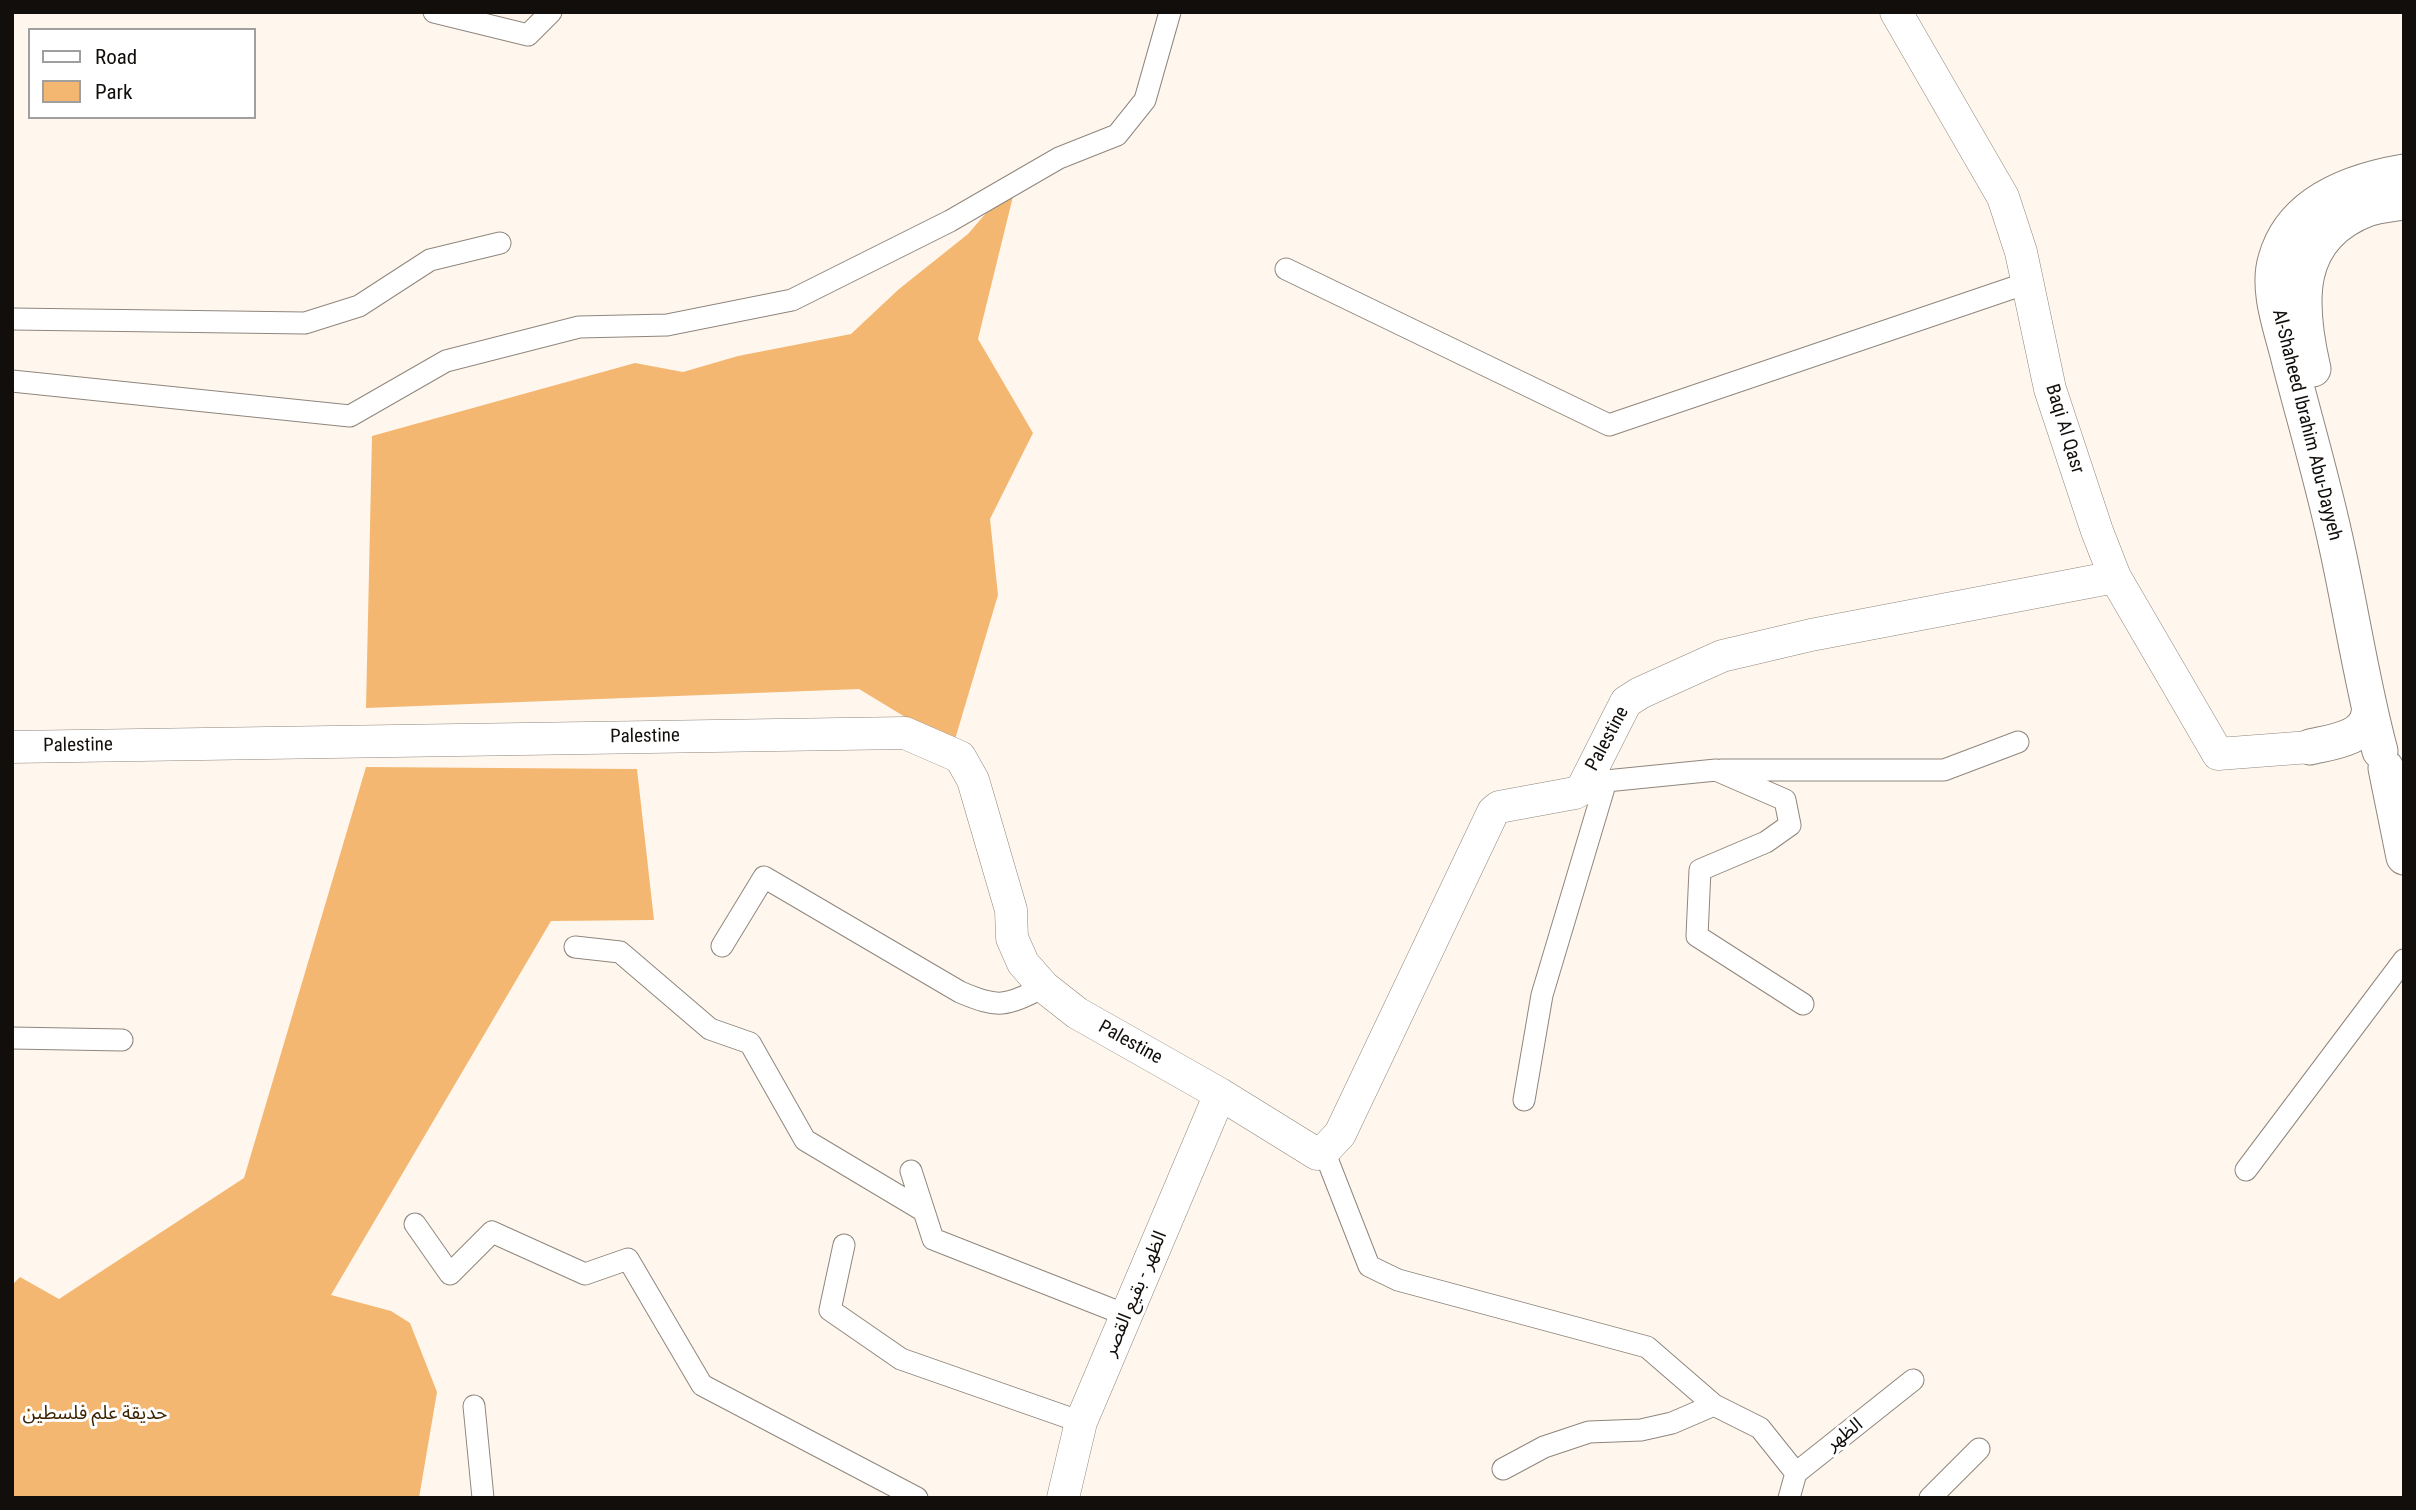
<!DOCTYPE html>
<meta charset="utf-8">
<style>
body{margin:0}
#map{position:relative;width:2416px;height:1510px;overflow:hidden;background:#fff7ee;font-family:"Roboto Condensed",sans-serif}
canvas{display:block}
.frame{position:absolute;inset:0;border:14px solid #120e0b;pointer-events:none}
.legend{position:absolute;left:28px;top:28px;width:228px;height:91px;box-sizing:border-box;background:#fff;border:2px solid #a09f9d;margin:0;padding:9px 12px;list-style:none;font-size:21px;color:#120e0b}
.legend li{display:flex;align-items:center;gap:14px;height:35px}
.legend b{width:35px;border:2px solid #a09f9d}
</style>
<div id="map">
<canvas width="2416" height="1510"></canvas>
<div class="frame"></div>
<ul class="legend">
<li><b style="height:9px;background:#fff"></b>Road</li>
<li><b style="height:19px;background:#f4b771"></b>Park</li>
</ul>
</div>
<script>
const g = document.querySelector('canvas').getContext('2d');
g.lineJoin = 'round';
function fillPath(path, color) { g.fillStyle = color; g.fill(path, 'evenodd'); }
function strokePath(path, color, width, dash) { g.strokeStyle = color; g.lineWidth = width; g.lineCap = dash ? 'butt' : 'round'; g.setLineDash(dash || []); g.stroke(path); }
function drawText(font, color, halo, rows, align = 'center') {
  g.font = font + ' "Roboto Condensed","Noto Sans Arabic",sans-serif'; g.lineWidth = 6; g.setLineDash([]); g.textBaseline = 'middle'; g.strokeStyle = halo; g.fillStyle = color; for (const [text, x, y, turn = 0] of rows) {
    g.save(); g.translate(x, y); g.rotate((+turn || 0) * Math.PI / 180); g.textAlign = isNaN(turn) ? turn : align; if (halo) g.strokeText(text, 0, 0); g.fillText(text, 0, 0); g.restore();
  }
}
fillPath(new Path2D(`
 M1018,176L978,339L1033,433L990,519L998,595L953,746L859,689L366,708L372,436L635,363L683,372L738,356L851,334L899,289L968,234Z
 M366,767L637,769L654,920L551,921L331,1295L391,1311L410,1323L437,1392L419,1498H12V1285L20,1277L59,1299L244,1178Z`), '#f4b771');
const street = new Path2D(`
 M434,12L528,35L551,12
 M1286,269L1609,425L2027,283
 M12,319L305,323L359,306L430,260L500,243
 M12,381L350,416L446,361L579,327L667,325L792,300L950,221L1059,158L1117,135L1145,100L1170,12
 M1721,770H1944L2018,742
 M1606,781L1716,770L1785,800L1790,825L1766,842L1700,870L1697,936L1803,1004
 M722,946L764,877L960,992C1000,1009 1005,1006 1044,987
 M575,947L620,952L710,1029L750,1043L805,1140L924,1211
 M12,1038L122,1040
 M1524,1100L1542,995L1606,781L1594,783
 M1324,1151L1369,1266L1398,1280L1647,1347L1714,1405L1760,1428L1796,1473
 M2246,1170L2404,960
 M911,1171L933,1239L1126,1315
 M415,1224L450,1274L492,1232L585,1274L628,1259L702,1385L917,1498
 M844,1245L830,1310L901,1359L1081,1422
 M474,1406L483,1498
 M1503,1469L1544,1447L1589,1432L1641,1430L1672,1423L1714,1405
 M1789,1498L1796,1473L1913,1380
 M1930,1498L1979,1449`);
const secondary = new Path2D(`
 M1896,12L2003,197L2021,252L2050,389L2097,531L2115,577L2218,754L2310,747
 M12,747L905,733L960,757L973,780L1011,910L1012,938L1023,963L1044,987L1077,1013L1220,1094L1317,1154L1324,1151L1340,1134L1493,812L1499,807L1575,793L1582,789L1626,702L1640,693L1722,656L1811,635L2115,577
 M1063,1498L1081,1422L1220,1094`);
const primary = new Path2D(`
 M2313,369C2298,304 2293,237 2367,209C2378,205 2392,204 2404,202
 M2310,747C2331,742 2366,739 2369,713
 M2380,751C2361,680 2351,609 2335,538C2322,479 2305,421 2290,363C2283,332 2266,291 2276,259C2292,202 2351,181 2404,172
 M2386,768L2404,857`);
strokePath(street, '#8f867d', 23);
strokePath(secondary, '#8f867d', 33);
strokePath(primary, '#8f867d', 37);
strokePath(street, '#fff', 21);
strokePath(secondary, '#fff', 32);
strokePath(primary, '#fff', 35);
drawText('19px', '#120e0b', '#fff', [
 ["Al-Shaheed Ibrahim Abu-Dayyeh",2306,425,76],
 ["Baqi Al Qasr",2064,429,73],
 ["Palestine",645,737,-1],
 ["Palestine",1608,739,-62],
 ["Palestine",78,746,-1],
 ["Palestine",1130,1043,29],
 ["الظهر - بقيع القصر",1136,1294,-67],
 ["الظهر",1845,1435,-38]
]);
drawText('19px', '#3c2302', '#fff', [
 ["حديقة علم فلسطين",95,1414]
]);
</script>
